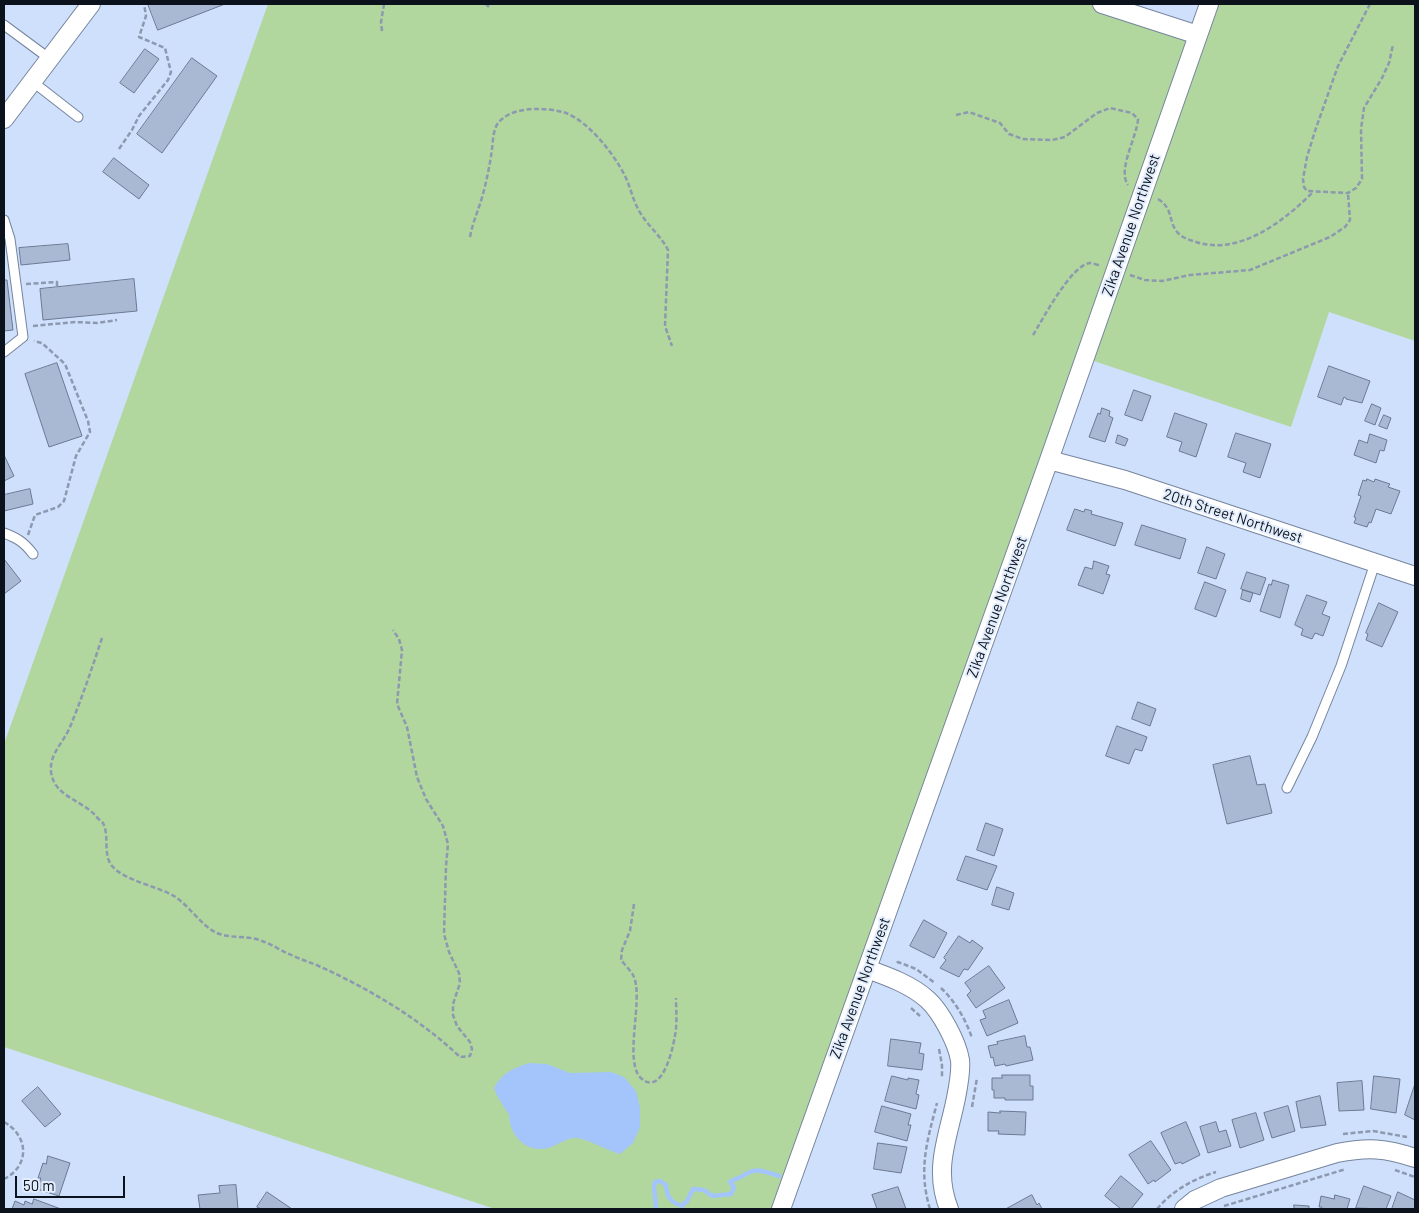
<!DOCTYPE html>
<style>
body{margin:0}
#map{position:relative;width:1419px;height:1213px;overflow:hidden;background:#cfe0fc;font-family:Barlow,sans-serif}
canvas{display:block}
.frame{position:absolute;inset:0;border:5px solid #0c121b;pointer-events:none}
.scale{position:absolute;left:15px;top:1176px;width:110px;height:22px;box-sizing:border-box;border:2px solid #0c121b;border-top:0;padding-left:6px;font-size:15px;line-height:18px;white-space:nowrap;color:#0c121b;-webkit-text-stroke:4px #e2edfd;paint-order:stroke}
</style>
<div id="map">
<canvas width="1419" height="1213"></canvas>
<div class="frame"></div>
<div class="scale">50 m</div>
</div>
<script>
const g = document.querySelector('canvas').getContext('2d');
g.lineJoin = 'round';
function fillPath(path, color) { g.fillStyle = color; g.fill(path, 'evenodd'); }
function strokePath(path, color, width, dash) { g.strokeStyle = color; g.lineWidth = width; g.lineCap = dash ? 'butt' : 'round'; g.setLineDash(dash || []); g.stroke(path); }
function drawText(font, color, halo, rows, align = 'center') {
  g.font = font + ' Barlow,sans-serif'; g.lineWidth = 4; g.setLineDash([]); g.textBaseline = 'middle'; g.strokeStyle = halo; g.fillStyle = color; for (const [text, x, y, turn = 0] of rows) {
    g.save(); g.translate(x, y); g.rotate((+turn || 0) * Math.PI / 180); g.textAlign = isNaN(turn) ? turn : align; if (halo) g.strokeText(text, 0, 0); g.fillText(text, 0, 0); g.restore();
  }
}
fillPath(new Path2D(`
 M268,4H1102L1197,35L1210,4H1415V341L1329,312L1291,427L1085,358L781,1209H495L4,1047V744Z`), '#b1d79e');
fillPath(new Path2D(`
 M529,1063L547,1064L570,1073L611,1072L624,1077L636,1091L640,1107V1127L633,1143L620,1154C605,1150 592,1140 576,1138C568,1137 556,1146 548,1148C530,1153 514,1140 510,1123C509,1119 510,1115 507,1112C502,1103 498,1099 494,1088C502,1073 513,1068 529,1063Z`), '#a4c5fb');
strokePath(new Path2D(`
 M656,1209C657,1201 652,1189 655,1182L660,1181L666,1185C667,1197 670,1202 682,1206L687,1201L693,1189L704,1190L712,1196L731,1194L734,1187L730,1182C734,1179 737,1179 741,1177C756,1166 762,1171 779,1176`), '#a4c5fb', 4.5);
const building = new Path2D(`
 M148,4H225L158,30Z
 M145,49L159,59L134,93L120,83Z
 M192,58L217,76L162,153L137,134Z
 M114,158L149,185L139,199L103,172Z
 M68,244L70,260L21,265L19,248Z
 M134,279L137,311L43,320L40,289Z
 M4,280H7L13,330L4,331Z
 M57,363L82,436L49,447L25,374Z
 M1329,366L1370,381L1362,403L1346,399V398L1344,397L1341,405L1318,397Z
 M1134,390L1151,396L1142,421L1125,415Z
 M1372,404L1381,408L1375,425L1365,421Z
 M1102,408L1110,411L1109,416L1113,418L1105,442L1089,437L1098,413L1100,414Z
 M1175,413L1207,424L1196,457L1179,451L1182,442L1167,437Z
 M1384,415L1391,418L1387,429L1379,426Z
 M1236,433L1271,444L1260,478L1243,472L1246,463L1228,457Z
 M1370,434L1387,440L1384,451L1380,450L1376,463L1354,455L1359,440L1367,443Z
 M1118,435L1128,439L1125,446L1116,443Z
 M4,455L14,476L4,481Z
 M1367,479L1374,482L1375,479L1390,484L1388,487L1400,491L1391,514L1376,509L1371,523L1369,522L1367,527L1354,523L1356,518L1354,517L1361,496L1358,495L1363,480L1366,481Z
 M30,489L33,504L4,511V495Z
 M1075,509L1084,512L1085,509L1092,511L1091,514L1123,523L1115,546L1067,530Z
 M1142,525L1186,539L1180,559L1135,545Z
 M1207,547L1225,554L1216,579L1198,573Z
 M4,559L21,581L4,594Z
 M1094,561L1109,566L1106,574L1110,575L1103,594L1078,585L1085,567L1092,569Z
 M1247,572L1266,578L1260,595L1241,589Z
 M1273,580L1289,585L1280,618L1260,611L1269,584L1271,585Z
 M1205,582L1226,590L1216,617L1195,609Z
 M1243,590L1253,593L1250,602L1241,599Z
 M1307,595L1327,602L1322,614L1330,617L1323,636L1315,633L1312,639L1301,635L1303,629L1295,625Z
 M1379,603L1398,612L1382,647L1366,640L1368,634L1366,633Z
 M1138,702L1156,709L1150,726L1132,719Z
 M1117,726L1147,737L1142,751L1135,749L1129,764L1106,756Z
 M1250,756L1257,785L1265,784L1272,813L1227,824L1213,765Z
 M986,823L1003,829L994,856L977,850Z
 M966,856L997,866L987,890L957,880Z
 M997,887L1014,893L1009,910L992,905Z
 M924,920L947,933L934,958L910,946Z
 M959,936L970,943L972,940L983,948L968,970L964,969L959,977L940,968L946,960L944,958Z
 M989,966L1005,988L976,1008L967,995L971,991L965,983Z
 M1009,1000L1018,1023L987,1036L980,1020L986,1018L983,1011Z
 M1025,1036L1027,1047H1030L1033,1060L1006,1066L1005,1064L995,1066L993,1057L991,1058L988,1046L998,1044L997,1042Z
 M891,1039L921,1043L919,1053L924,1054L922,1070L888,1066Z
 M1002,1075H1030V1086H1033V1100H1005V1098H994V1090H992V1078H1002Z
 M892,1076L908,1080V1078L919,1080L916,1094L919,1095L916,1109L885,1101Z
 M1374,1076L1400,1079L1396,1113L1371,1109Z
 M1362,1081L1364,1110L1339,1111L1337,1083Z
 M1415,1084V1120L1405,1115Z
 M38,1087L61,1114L45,1127L22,1101Z
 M1320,1096L1326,1125L1301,1128L1296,1102Z
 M882,1106L911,1114L908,1125H911L907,1141L875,1132Z
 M1288,1106L1295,1131L1272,1138L1264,1113Z
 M1000,1111L1026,1112L1025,1135L998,1134L999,1131H988V1112L1000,1113Z
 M1256,1113L1264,1140L1240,1148L1232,1120Z
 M1186,1122L1200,1155L1182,1164L1181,1162L1175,1164L1161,1133Z
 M1216,1122L1219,1132L1226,1130L1231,1146L1208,1153L1200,1127Z
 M1151,1141L1171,1170L1155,1182L1154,1180L1148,1184L1129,1155Z
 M878,1143L907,1147L901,1173L874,1169Z
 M48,1156L70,1163L59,1196L37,1189L41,1178H38L43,1163L46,1164Z
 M1121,1176L1143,1194L1131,1209H1121L1105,1196Z
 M236,1185L238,1209H200L198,1195L220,1193L219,1186Z
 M1364,1186L1391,1196L1386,1209L1356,1208Z
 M898,1187L906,1209H877L872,1195Z
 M267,1192L292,1209H261L257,1207Z
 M1398,1192L1415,1200V1209H1392Z
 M1032,1195L1037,1205L1039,1203L1042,1209H1006Z
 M1335,1195L1350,1199L1347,1209H1321L1322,1207H1319L1321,1196L1334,1199Z
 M34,1199L61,1209H12L15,1201L24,1205L25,1201L32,1204Z
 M1294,1205L1309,1206V1209H1283H1294Z`);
fillPath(building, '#a9b9d4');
strokePath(building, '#6b7a93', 1);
const lane = new Path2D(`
 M4,25L50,59
 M33,82L78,117
 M4,220L10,239L23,337L4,352
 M4,533C17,538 24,542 33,554
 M1287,788L1312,737L1341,666L1375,563`);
const street = new Path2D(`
 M1102,4L1198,35
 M4,119L91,4
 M1049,460L1125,480L1415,576
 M867,969C887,976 912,985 928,1000C941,1012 957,1042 960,1060C961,1069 958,1088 956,1098C948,1138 933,1169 949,1209
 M781,1209L1049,460L1209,4
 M1184,1209L1195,1200L1221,1188L1337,1153C1368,1147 1385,1148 1415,1158`);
strokePath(lane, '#76859e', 11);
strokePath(street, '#76859e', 20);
strokePath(new Path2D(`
 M486,4L489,7
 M1370,4L1338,66L1315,131L1307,157L1303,179L1304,187L1307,191L1348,193L1356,188L1362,179L1361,129L1364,108L1382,78L1389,63L1393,45
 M382,31L381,22L384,4
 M956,115L969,112L1000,123L1009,134L1023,139L1052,140L1065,137L1097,113L1110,108L1132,113L1138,119C1137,137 1117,170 1128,185
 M119,149L132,130L139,116L168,80L171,72L165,48L139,37L146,16L144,4
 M1158,199C1175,210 1167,222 1179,234C1183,238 1190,240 1196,242C1240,256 1284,221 1313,192
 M470,237C473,221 479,209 483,194C487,179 490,164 492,149C493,141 493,130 498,123C507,112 523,109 536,109C546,109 557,110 566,113C589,122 614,154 625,176C631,188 633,202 641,214C649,227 661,236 668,250L665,326L672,346
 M1130,275L1145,280L1162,281L1190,275L1250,270L1330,237L1345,227L1350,220L1348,193
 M26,284L57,282V287
 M33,326L75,322L97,323L117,320
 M1033,335C1043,319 1071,265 1090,263C1093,263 1098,265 1101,266
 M28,535L35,515L58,507L64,501L76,456L90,432L88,421L65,364L42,343L34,341
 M102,638C92,668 82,698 70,727C64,742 49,754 51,772C54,796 81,800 95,815C97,818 101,821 103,823C110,836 102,856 113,867C124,880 159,887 174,896C190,906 200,925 217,933C231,939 248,935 262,941C271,944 280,950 289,954C299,959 310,962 321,967C371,990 420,1019 460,1057L470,1056L472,1049L470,1042L457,1026L453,1015V1004L460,983L459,973L449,952L444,934L446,866L448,844L443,826L426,799L417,777L407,727L397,704L402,650L399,639L393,630
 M634,904L630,931L622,950L621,960C625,965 630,970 633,975C645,997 622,1063 642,1079C664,1097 675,1041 676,1028C677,1018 676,1008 676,998
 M897,963L898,962L916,969L935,983
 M941,988C955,1001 966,1020 972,1038
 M911,1008L920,1016
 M939,1049L942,1065V1078
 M972,1107L977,1078
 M4,1122C29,1136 30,1166 4,1179
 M1343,1134L1373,1131L1407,1137
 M1395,1170L1415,1177
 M1224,1206L1346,1169
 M930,1209C918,1170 927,1141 937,1103
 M1157,1209C1172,1191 1193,1179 1216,1172`), '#8c99af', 2.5, [5, 2.5]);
strokePath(lane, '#fff', 9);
strokePath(street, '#fff', 18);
drawText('15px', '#0c121b', '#e2edfd', [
 ["Zika Avenue Northwest",1131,225,-71],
 ["20th Street Northwest",1233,516,18],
 ["Zika Avenue Northwest",997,607,-70],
 ["Zika Avenue Northwest",860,988,-70]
]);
</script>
